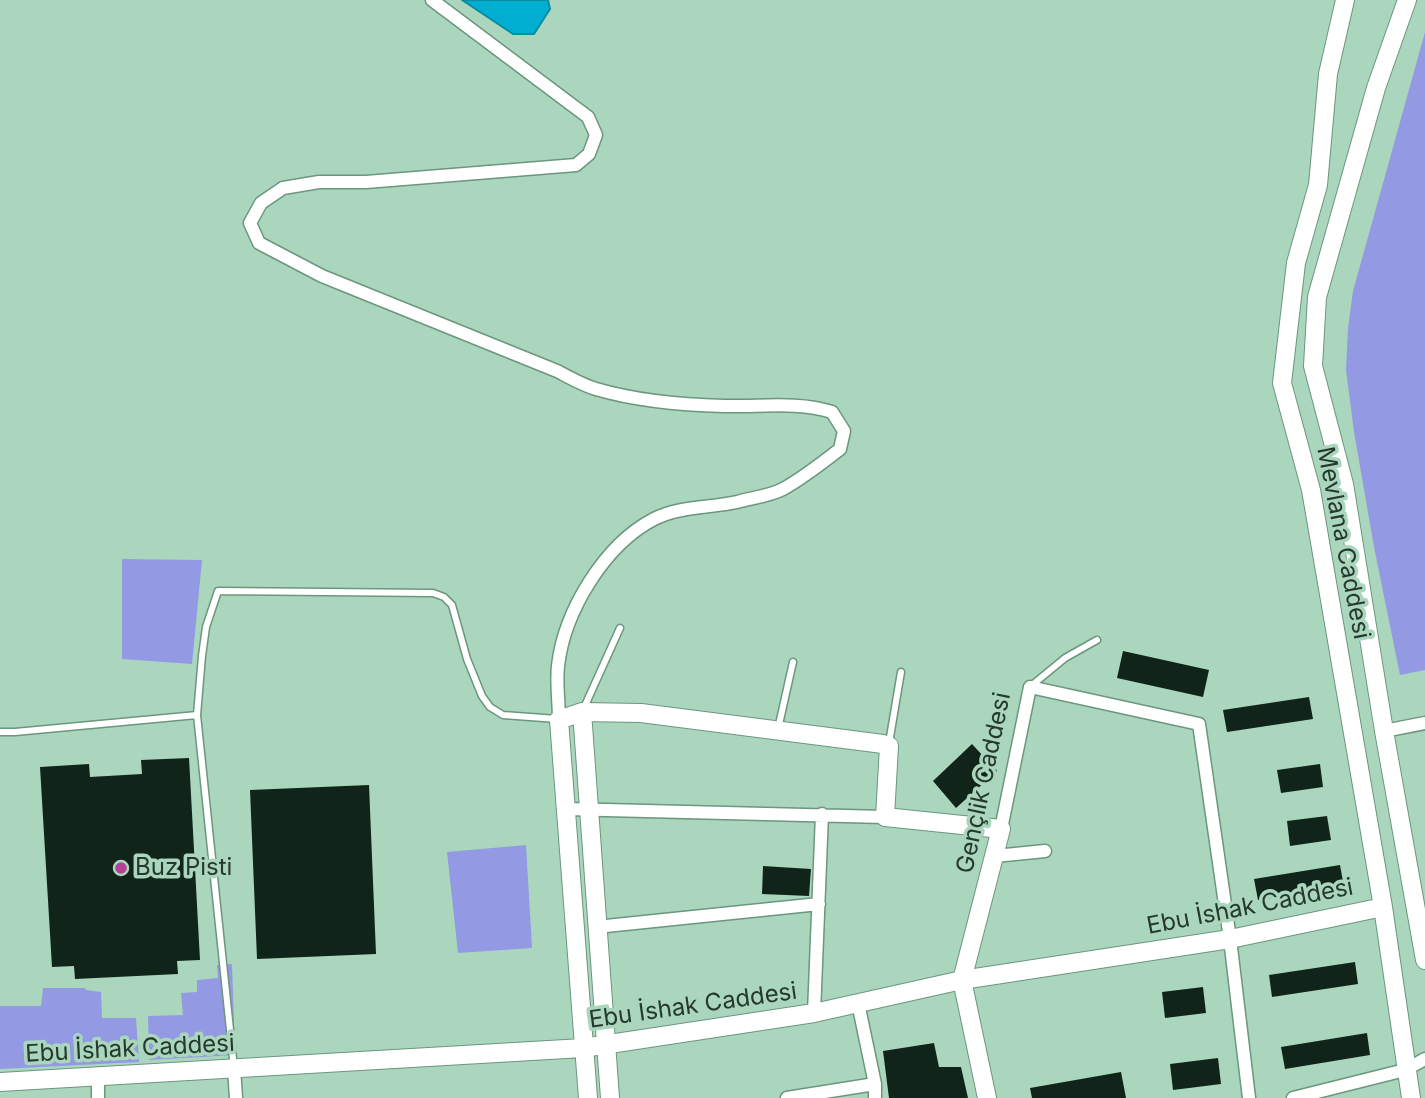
<!DOCTYPE html>
<meta charset="utf-8">
<style>
body{margin:0}
canvas{display:block;background:#a9d6bc}
</style>
<canvas width="1425" height="1098"></canvas>
<script>
const g = document.querySelector('canvas').getContext('2d');
g.lineJoin = 'round';
function fillPath(path, color) { g.fillStyle = color; g.fill(path, 'evenodd'); }
function strokePath(path, color, width, dash) { g.strokeStyle = color; g.lineWidth = width; g.lineCap = dash ? 'butt' : 'round'; g.setLineDash(dash || []); g.stroke(path); }
function drawText(font, color, halo, rows, align = 'center') {
  g.font = font + ' Inter,sans-serif'; g.lineWidth = 7; g.setLineDash([]); g.textBaseline = 'middle'; g.strokeStyle = halo; g.fillStyle = color; for (const [text, x, y, turn = 0] of rows) {
    g.save(); g.translate(x, y); g.rotate((+turn || 0) * Math.PI / 180); g.textAlign = isNaN(turn) ? turn : align; if (halo) g.strokeText(text, 0, 0); g.fillText(text, 0, 0); g.restore();
  }
}
fillPath(new Path2D(`
 M1425,32V670L1400,675L1374,547L1354,432L1346,370L1348,328L1353,291Z
 M122,559L202,560L192,664L122,659Z
 M526,845L532,948L458,953L447,852Z
 M232,964L235,1055L149,1060L148,1016L183,1015L181,993L197,992V980L218,978L217,965Z
 M43,988H85L86,990L101,992L102,1018H136L139,1062L0,1069V1006H41Z`), '#939ae3');
const water = new Path2D(`
 M462,0H548L550,9L534,34H513Z`);
fillPath(water, '#00aed2');
strokePath(water, '#0c8ba1', 2);
fillPath(new Path2D(`
 M1123,651L1209,670L1203,697L1117,678Z
 M1309,697L1313,719L1227,732L1223,710Z
 M972,744L997,771L956,808L933,781Z
 M189,758L200,960L177,961L178,974L75,979L74,966L52,967L40,767L89,764L90,777L142,774L141,760Z
 M1320,764L1323,787L1281,793L1277,770Z
 M369,785L376,954L257,959L250,790Z
 M1327,816L1331,840L1290,846L1287,821Z
 M1340,865L1344,887L1258,900L1254,879Z
 M763,866L811,869L809,896L762,894Z
 M1355,962L1358,984L1272,997L1269,975Z
 M1203,987L1206,1013L1165,1018L1162,992Z
 M1367,1033L1370,1055L1285,1069L1281,1047Z
 M934,1043L939,1067H961L968,1098H889L883,1051Z
 M1218,1058L1221,1084L1173,1090L1170,1064Z
 M1121,1072L1126,1098H1032L1030,1088Z`), '#112419');
const lane = new Path2D(`
 M1031,686L1065,658L1097,640
 M583,710L620,628
 M778,729L793,662
 M0,732H15L197,715
 M889,743L901,672
 M234,1068L197,715L202,656L206,627L218,591L433,593L444,597L452,605L467,659L482,696L490,707L503,715L557,719`);
const street = new Path2D(`
 M432,0L588,117L596,135L589,154L576,165L366,182H319L283,188L261,203L250,223L259,243L322,276L557,371C569,377 582,385 596,389C637,401 682,405 724,406C760,407 798,401 832,412L844,431L840,449C822,463 803,478 783,489C770,496 751,498 737,502C710,508 679,506 654,519C604,545 564,612 558,666C556,684 559,702 559,720
 M1384,731L1425,723
 M566,809L885,817
 M1001,829L1030,687L1199,724L1230,939L1249,1098
 M995,856L1045,851
 M596,927L819,904
 M858,1003L875,1084V1098
 M814,1013L822,814
 M234,1068L236,1098
 M98,1074V1098
 M787,1098L875,1084
 M1293,1098L1405,1070L1425,1059`);
const secondary = new Path2D(`
 M1345,0L1328,74L1318,185L1296,263L1282,383L1311,490L1383,907L1411,1098
 M1407,0L1376,88L1317,297L1313,366L1344,484L1384,731L1425,960
 M582,712L610,1098
 M0,1082L583,1048L814,1013L962,980L1230,939L1383,907
 M588,1098L559,720L582,712L641,713L883,744L889,746L885,817L1001,829L962,980L987,1098`);
strokePath(lane, '#6c967e', 9);
strokePath(street, '#6c967e', 15);
strokePath(secondary, '#6c967e', 20);
strokePath(lane, '#fff', 6);
strokePath(street, '#fff', 12);
strokePath(secondary, '#fff', 18);
for (const [x, y, r, color] of [
 [121,868,7,"#b54098"]
]) { const dot = new Path2D(); dot.arc(x, y, r, 0, 2 * Math.PI); g.fillStyle = color; g.fill(dot); strokePath(dot, '#a9d6bc', 2.5); }
drawText('24px', '#27392e', '#a9d6bc', [
 ["Mevlana Caddesi",1343,543,79],
 ["Gençlik Caddesi",984,783,-78],
 ["Ebu İshak Caddesi",1250,907,-11],
 ["Ebu İshak Caddesi",693,1006,-8],
 ["Ebu İshak Caddesi",130,1049,-3]
]);
drawText('24px', '#27392e', '#a9d6bc', [
 ["Buz Pisti",135,868]
], 'left');
</script>
